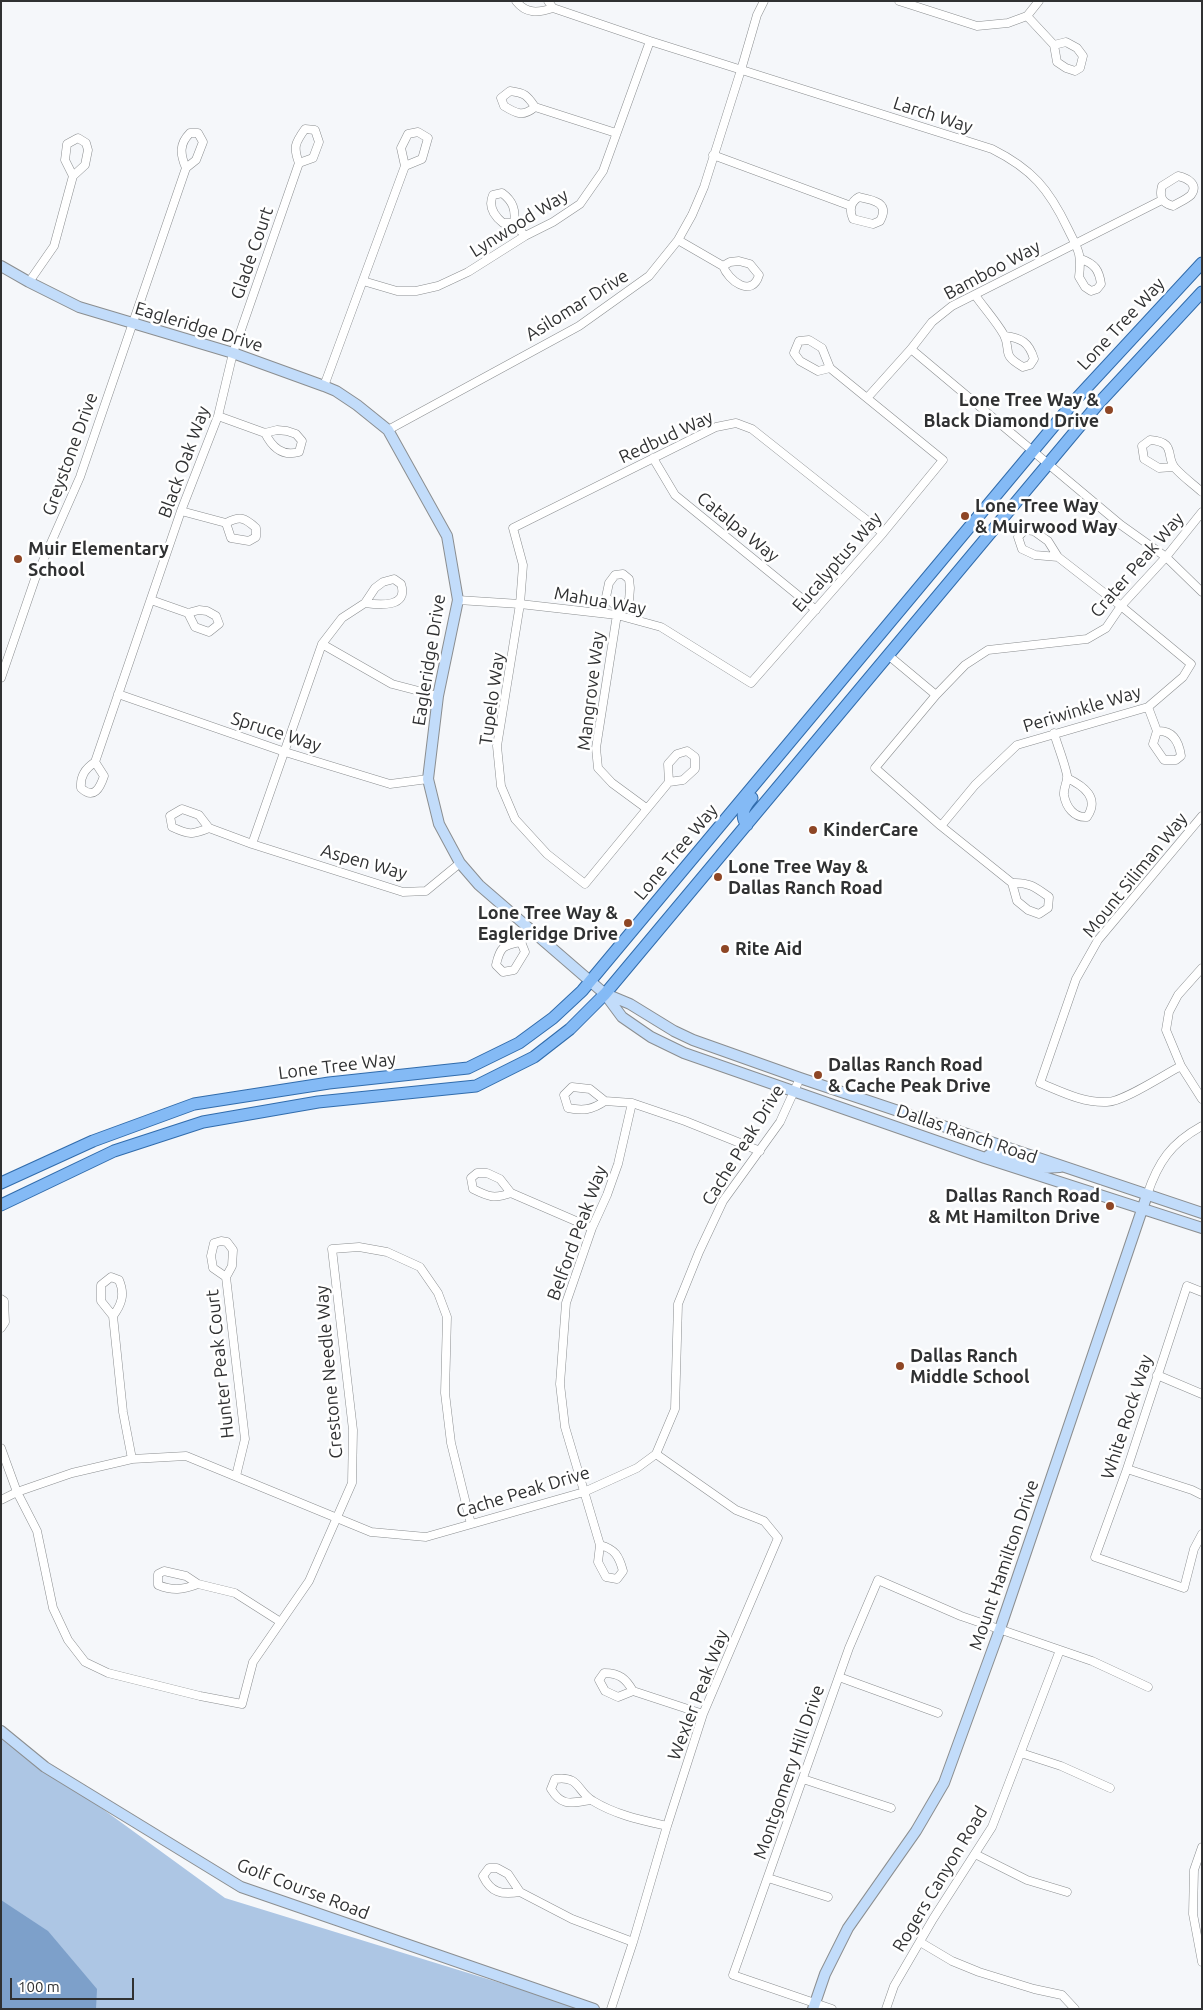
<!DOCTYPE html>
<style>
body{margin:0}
#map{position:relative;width:1203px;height:2010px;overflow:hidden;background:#f5f7fa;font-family:Ubuntu,sans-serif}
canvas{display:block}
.frame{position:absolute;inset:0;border:2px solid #303132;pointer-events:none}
.scale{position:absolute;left:10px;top:1978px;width:124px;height:22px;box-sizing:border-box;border:2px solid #303132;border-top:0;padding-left:6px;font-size:15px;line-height:18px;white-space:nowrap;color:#303132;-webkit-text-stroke:4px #fff;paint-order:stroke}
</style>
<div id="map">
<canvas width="1203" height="2010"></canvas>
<div class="frame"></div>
<div class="scale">100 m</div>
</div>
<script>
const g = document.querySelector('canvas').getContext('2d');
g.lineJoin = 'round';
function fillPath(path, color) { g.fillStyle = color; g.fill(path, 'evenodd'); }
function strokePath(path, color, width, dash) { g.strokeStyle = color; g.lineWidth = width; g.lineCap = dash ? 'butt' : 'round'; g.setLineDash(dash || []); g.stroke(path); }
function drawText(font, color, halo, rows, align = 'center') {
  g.font = font + ' Ubuntu,sans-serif'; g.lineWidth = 5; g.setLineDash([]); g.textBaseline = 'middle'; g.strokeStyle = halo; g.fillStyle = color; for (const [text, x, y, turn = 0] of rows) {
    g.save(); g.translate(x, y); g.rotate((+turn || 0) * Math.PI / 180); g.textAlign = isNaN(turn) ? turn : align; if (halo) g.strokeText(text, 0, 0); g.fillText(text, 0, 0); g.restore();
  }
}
fillPath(new Path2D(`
 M1,1731L45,1767L225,1898L585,2009H1Z`), '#adc6e4');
fillPath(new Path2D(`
 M1,1900L48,1931L97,1989L96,2009H1Z`), '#7da0ca');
const street = new Path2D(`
 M516,1C526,14 538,13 553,8
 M548,1L553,8L650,41L992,149C1032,169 1049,189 1068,229C1078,250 1082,253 1079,277L1085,287L1091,291L1097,289L1101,284C1099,270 1095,264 1081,259
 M899,1L977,26L1008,23L1027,16L1039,1
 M1027,16L1054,45L1057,62L1066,68L1075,71L1080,68L1083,56L1077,48L1066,42L1054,45
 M535,107C523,117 517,114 504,106L501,98L510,91C525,93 527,95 535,107L616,133
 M713,155L851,206
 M1178,176C1187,178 1199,184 1191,195C1187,199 1178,203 1173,206C1162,203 1159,197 1162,186Z
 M859,197C874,200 890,203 880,221L873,224L853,219C849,210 850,202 859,197Z
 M514,223H503C493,215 488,206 493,195L502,193C513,201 516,210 514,223L525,236
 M678,240L723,266
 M739,261L750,264L759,275C752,299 728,280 723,266L730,262Z
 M363,281L397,291H416L438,286L468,272L525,236L553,222L580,204L603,171L650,41
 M29,282L54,246L73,176L85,165L88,150L86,143L78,138L67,144L65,160L73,176
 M975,295C984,308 996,321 1004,335C1012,351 1000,354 1023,367L1030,365L1034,359C1029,342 1021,338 1005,336
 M911,349L1121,525L1166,557L1202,592
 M324,386L405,166L401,148L408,134L418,132L428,138L422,159L405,166
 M868,397L911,349L932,322L952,306L1162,200
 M218,416L265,433L277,430L287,431L296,434L302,441L299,452C282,457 272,447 265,433
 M388,430L579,326L649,276L678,240L692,215L704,187L741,70L757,15L764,1
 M653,458L675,495L816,610
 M1173,467L1159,468L1144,459L1142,446L1150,440C1177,442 1165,456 1175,468C1183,477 1193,484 1202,492
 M181,511L226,523C240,516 244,517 256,528V537L249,541L231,538L226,523
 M151,600L188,613L199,610L207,611L216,616L219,624L209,632L195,627L188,613
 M458,600L520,604L617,615L661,627L751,683L883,533L943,460L830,368L822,348L809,340L799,341L794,353L800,361L818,371L830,368
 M618,608L606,597L609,583L615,575L623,574L629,579L630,588L629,601L618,608L596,748L598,768L612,783L646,808
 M322,644L392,684L438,696
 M888,655L936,695
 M1,678L35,579L80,477L186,168L196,160L203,142L198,133H190C179,144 180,154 186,168
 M118,694L285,752L390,784L428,779
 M1148,707L1157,731L1153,744L1164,760H1176L1181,756C1179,742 1173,730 1157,731
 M1054,733C1058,747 1064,761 1067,775C1068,782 1063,788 1064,795C1066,807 1074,818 1087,817C1100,798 1084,786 1067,778
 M95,762L104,776C100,788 94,800 81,788C80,776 85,769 95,762L181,511L218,416L233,353L299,163C293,147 295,143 305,129L315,130L319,142L313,158L299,163
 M669,782L683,780L695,769V757L687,751L677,754L668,764L669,782L585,884L547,854L515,819L501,786L497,746L520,604L523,565L513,528L716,427L736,423L752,429L883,533
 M941,826L975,785L1017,745L1148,707L1183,677L1191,664L1121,606L1058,557L1048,541L1034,531L1025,530L1018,537L1022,549L1035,555L1058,557
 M209,828C192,835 189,835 172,827L170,816L182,809L199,815L209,828L252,844L403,892L426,891L460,863
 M252,844L322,644L342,618L365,603L375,588L383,582L394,579L401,584C409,608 379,605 365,603
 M1012,883C1029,882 1035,887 1049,897L1048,908L1039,914L1028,910L1017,901L1012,883L941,826L875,768L936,695L965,665L988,650L1087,639L1106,628L1121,606L1166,557L1202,512
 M521,942L525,952L514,970L503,972L496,965C500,947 503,945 521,942L531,929
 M1202,968L1178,995L1169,1012L1166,1030L1181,1066L1202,1099
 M1181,1066C1165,1074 1123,1102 1107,1102C1083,1103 1062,1092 1040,1083L1076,979L1098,940L1202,816
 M605,1101C592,1110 583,1111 568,1108L564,1095L572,1087L590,1089L605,1101L632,1103L685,1121L760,1151
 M511,1193C494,1199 489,1197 473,1189L471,1178L477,1173H487L500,1179L511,1193L592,1228
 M1147,1195C1158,1162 1171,1143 1202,1126
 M226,1277L213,1268L211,1256L214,1243L221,1241L227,1242L233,1250L232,1266L226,1277L245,1439L236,1476
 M1202,1292L1187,1286L1127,1469L1095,1557L1184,1588L1194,1549L1202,1534
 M1,1299L4,1301L5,1322L1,1328
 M113,1316C122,1304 125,1294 119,1280L111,1277L101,1285V1301L113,1316L123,1412L132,1459
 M1157,1375L1202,1394
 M1,1448L17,1492L37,1531L53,1608L68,1640L85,1662L108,1673L200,1696L242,1704L253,1662L309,1581L352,1483L353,1430L332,1249L359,1247L387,1252L420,1267L438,1293L447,1317L445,1393L451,1443L471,1524
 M1127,1469L1192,1490L1202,1495
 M1,1500L17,1492L72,1473L132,1459L186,1456L371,1532L426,1537L584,1492L637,1468L656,1454L675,1409L678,1304L699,1252L723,1201L780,1122L800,1078
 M600,1545C615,1549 619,1556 623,1571L617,1579L606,1577L598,1562L600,1545L565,1427L560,1384L566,1303L592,1228L607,1195L618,1164L632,1103
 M198,1584C182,1590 173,1591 158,1585V1574L164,1571L186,1576L198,1584L235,1593L279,1621
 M839,1677L938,1713
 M633,1691C626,1679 620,1673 604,1673L599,1680L605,1691L618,1697L633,1691L703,1714
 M1021,1753L1061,1766L1110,1788
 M803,1779L891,1808
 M590,1800C571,1803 562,1807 551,1789L555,1779C580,1775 577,1792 593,1801C616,1815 641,1820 667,1826
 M1202,1847L1194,1870L1193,1914L1202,1962
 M975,1854L1027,1880L1067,1892
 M768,1878L828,1897
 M520,1892C502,1895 491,1893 483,1876L489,1868H497L508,1874L520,1892L572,1919L633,1942
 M920,1942L952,1961L979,1972L1034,1989L1062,1995L1075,2009
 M611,2009L633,1942L667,1826L703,1714L778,1538L764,1521L736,1510L656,1454
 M832,2009L733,1975L849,1648L878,1580L961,1616L1092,1661L1148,1687
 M886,2009L894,1986L933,1919L992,1827L1060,1650`);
const secondary = new Path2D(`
 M1,266L29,282L79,307L233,353L324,386L336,391L357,405L388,430L447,536L458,600L438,696L428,779L439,824L460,863L479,885L605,994L622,1017L651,1037L684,1053L985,1158L1202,1228
 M606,994L630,1004L674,1031L693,1040L800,1078L1202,1213
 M985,1158L992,1153H997L1043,1168L1060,1167
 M1,1731L45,1767L241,1887L594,2009
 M813,2009L825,1974L848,1928L916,1831L944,1783L1000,1629L1147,1195`);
const primary = new Path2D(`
 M747,825C739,815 745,806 752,798
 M1,1183L93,1141L194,1104L329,1083L468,1068L519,1043L553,1018L582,991L602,967L1078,397L1202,263
 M1,1205L114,1151L203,1122L318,1102L476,1086L534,1057L570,1029L605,994L1099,403L1202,292`);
strokePath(street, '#8b8e90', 9);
strokePath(secondary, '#8b8e90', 12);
strokePath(primary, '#316cac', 13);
strokePath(street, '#fff', 8);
strokePath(secondary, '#c2dcfa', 10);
strokePath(primary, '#84baf5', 11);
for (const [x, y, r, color] of [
 [1109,410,5,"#8e4625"],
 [965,516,5,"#8e4625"],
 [18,559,5,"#8e4625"],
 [813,830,5,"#8e4625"],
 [718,877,5,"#8e4625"],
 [628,923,5,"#8e4625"],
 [725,949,5,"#8e4625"],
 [818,1075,5,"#8e4625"],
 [1110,1206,5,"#8e4625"],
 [900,1366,5,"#8e4625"]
]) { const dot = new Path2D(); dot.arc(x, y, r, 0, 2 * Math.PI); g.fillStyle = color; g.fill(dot); strokePath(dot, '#fff', 2); }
drawText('18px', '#303132', '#fff', [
 ["Larch Way",933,115,18],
 ["Lynwood Way",519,223,-32],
 ["Glade Court",252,253,-71],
 ["Bamboo Way",992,270,-28],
 ["Asilomar Drive",577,305,-32],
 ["Lone Tree Way",1121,324,-47],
 ["Eagleridge Drive",199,327,17],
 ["Redbud Way",666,437,-25],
 ["Greystone Drive",70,454,-70],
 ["Black Oak Way",184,462,-70],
 ["Catalpa Way",738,527,39],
 ["Eucalyptus Way",837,562,-49],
 ["Crater Peak Way",1137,565,-49],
 ["Mahua Way",600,601,10],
 ["Eagleridge Drive",429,660,-81],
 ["Mangrove Way",591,691,-83],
 ["Tupelo Way",492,699,-82],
 ["Periwinkle Way",1082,709,-17],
 ["Spruce Way",276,732,18],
 ["Lone Tree Way",676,852,-50],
 ["Aspen Way",364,862,16],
 ["Mount Siliman Way",1135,875,-51],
 ["Lone Tree Way",337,1066,-7],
 ["Dallas Ranch Road",967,1134,19],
 ["Cache Peak Drive",743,1145,-58],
 ["Belford Peak Way",577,1233,-70],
 ["Hunter Peak Court",220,1364,-96],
 ["Crestone Needle Way",329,1372,-95],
 ["White Rock Way",1127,1417,-72],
 ["Cache Peak Drive",523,1492,-17],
 ["Mount Hamilton Drive",1004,1565,-71],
 ["Wexler Peak Way",698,1695,-69],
 ["Montgomery Hill Drive",789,1772,-71],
 ["Rogers Canyon Road",940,1879,-59],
 ["Golf Course Road",303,1889,21]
]);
drawText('bold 18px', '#303132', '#fff', [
 ["Lone Tree Way &",1099,400,"right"],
 ["Black Diamond Drive",1099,421,"right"],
 ["Lone Tree Way",975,506],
 ["& Muirwood Way",975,527],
 ["Muir Elementary",28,549],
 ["School",28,570],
 ["KinderCare",823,830],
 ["Lone Tree Way &",728,867],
 ["Dallas Ranch Road",728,888],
 ["Lone Tree Way &",618,913,"right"],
 ["Eagleridge Drive",618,934,"right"],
 ["Rite Aid",735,949],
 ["Dallas Ranch Road",828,1065],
 ["& Cache Peak Drive",828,1086],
 ["Dallas Ranch Road",1100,1196,"right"],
 ["& Mt Hamilton Drive",1100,1217,"right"],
 ["Dallas Ranch",910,1356],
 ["Middle School",910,1377]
], 'left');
</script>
